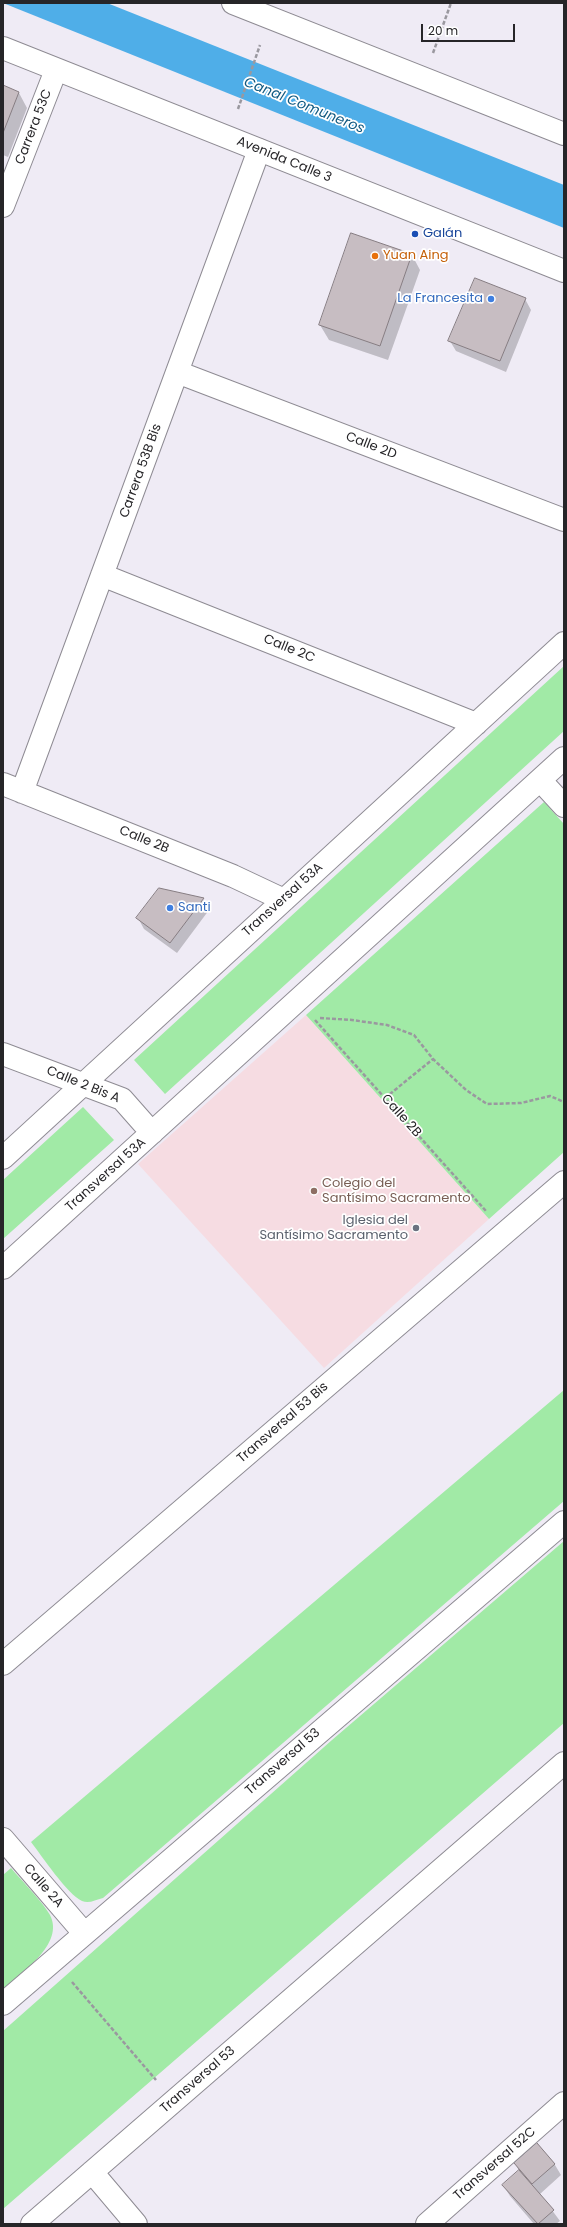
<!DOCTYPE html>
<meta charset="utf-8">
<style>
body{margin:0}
#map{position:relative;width:567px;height:2227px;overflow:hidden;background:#efebf5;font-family:Poppins,sans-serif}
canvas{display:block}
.frame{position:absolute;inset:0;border:4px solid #262528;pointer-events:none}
.scale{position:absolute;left:421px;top:24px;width:94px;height:18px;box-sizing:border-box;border:2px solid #262528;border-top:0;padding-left:5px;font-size:12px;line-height:14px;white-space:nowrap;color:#262528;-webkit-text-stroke:3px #fff;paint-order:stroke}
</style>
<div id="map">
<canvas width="567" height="2227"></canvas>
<div class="frame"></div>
<div class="scale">20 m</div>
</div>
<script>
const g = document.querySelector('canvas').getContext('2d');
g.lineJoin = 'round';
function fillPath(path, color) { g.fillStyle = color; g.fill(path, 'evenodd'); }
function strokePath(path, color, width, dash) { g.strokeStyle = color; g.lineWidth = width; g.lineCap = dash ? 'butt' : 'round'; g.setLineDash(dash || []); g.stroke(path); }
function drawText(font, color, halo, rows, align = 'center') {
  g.font = font + ' Poppins,sans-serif'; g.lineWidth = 3.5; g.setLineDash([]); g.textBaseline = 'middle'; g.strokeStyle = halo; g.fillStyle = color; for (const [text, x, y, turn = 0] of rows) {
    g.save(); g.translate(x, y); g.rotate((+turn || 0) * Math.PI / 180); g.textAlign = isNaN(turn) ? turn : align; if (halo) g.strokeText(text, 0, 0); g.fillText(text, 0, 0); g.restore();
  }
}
fillPath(new Path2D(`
 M306,1015L489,1219L324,1368L138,1164Z`), '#f6dce2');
fillPath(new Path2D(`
 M564,666V731L165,1094L134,1060Z
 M544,802L564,824V1152L489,1219L306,1015Z
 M83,1107L114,1140L3,1239V1180Z
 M564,1390V1501L103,1898C95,1900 89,1904 82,1901C67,1894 42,1856 31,1842Z
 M564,1541V1723L3,2209V2031L332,1740Z
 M11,1868C22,1881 42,1901 50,1915C65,1944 21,1973 3,1989V1875Z`), '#a1eaa6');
fillPath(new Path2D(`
 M3,3H107L564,185V228Z`), '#4faee8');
fillPath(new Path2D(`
 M3,86L19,93L27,108L8,157L3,155Z
 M352,234L412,255L420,270L388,360L329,340L320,325Z
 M525,299L531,310L506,372L456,351L450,341Z
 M159,889L203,899L209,910L177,953L144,929L138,918Z
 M537,2144L555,2165L561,2175L540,2194L560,2221L556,2224H534L510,2196L503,2185L519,2171L515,2163Z`), '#0003');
const building = new Path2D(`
 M3,85L19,92L3,133Z
 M351,233L412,254L380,346L319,325Z
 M475,278L526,298L500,361L448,341Z
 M159,888L204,898L170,943L136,918Z
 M537,2143L555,2164L532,2184L514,2163Z
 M519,2170L554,2210L538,2224L502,2185Z`);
fillPath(building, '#c7bdc2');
strokePath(building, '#867d82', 1);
const minor = new Path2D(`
 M3,206L56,70
 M177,372L564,520
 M102,575L476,724
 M540,780L564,806
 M3,784L233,876L284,900
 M22,792L259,150
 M3,1054L122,1099L152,1133
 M3,1158L564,643
 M3,1268L564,758
 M3,1664L564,1182
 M3,1839L84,1933
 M3,2004L564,1522
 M92,2172L136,2224
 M32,2224L564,1763
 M427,2224L564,2103`);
const major = new Path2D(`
 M233,3L564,134
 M3,48L564,271`);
strokePath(minor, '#8e8b93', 24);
strokePath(major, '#8e8b93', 24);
strokePath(new Path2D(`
 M433,53L451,3
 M238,109L260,45
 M320,1018L352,1020L387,1025L414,1035L433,1059L466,1090L487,1104L521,1103L550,1096L564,1102
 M315,1020L486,1211
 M385,1098L433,1059
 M72,1982L156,2080`), '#9a989f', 2.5, [4, 2]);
strokePath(minor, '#fff', 22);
strokePath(major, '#fff', 22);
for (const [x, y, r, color] of [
 [415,234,4,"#1a4fb4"],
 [375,256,4,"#e8710a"],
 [491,299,4,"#3f7fe0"],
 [170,908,4,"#3f7fe0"],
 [314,1191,4,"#8d6e63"],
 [416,1228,4,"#6b7280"]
]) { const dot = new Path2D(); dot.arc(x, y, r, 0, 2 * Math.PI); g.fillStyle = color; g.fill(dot); strokePath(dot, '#fff', 1.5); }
drawText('13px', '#262528', '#fff', [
 ["Carrera 53C",34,127,-69],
 ["Avenida Calle 3",284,160,22],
 ["Calle 2D",371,446,21],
 ["Carrera 53B Bis",141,471,-70],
 ["Calle 2C",289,649,22],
 ["Calle 2B",144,840,22],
 ["Transversal 53A",283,900,-42],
 ["Calle 2 Bis A",83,1085,22],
 ["Calle 2B",401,1116,48],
 ["Transversal 53A",106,1175,-42],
 ["Transversal 53 Bis",283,1423,-41],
 ["Transversal 53",283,1762,-41],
 ["Calle 2A",43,1886,49],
 ["Transversal 53",198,2080,-41],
 ["Transversal 52C",495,2164,-41]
]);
drawText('13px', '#164399', '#fff', [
 ["Galán",423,234]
], 'left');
drawText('13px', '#c56008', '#fff', [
 ["Yuan Aing",383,256]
], 'left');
drawText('13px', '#366cbe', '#fff', [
 ["La Francesita",483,299],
 ["Santi",178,908,"left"]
], 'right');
drawText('13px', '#785e54', '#fff', [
 ["Colegio del",322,1184],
 ["Santísimo Sacramento",322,1199]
], 'left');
drawText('13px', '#5b616d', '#fff', [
 ["Iglesia del",408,1221],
 ["Santísimo Sacramento",408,1236]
], 'right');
drawText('italic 14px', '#105980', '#fff', [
 ["Canal Comuneros",304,106,22]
]);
</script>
